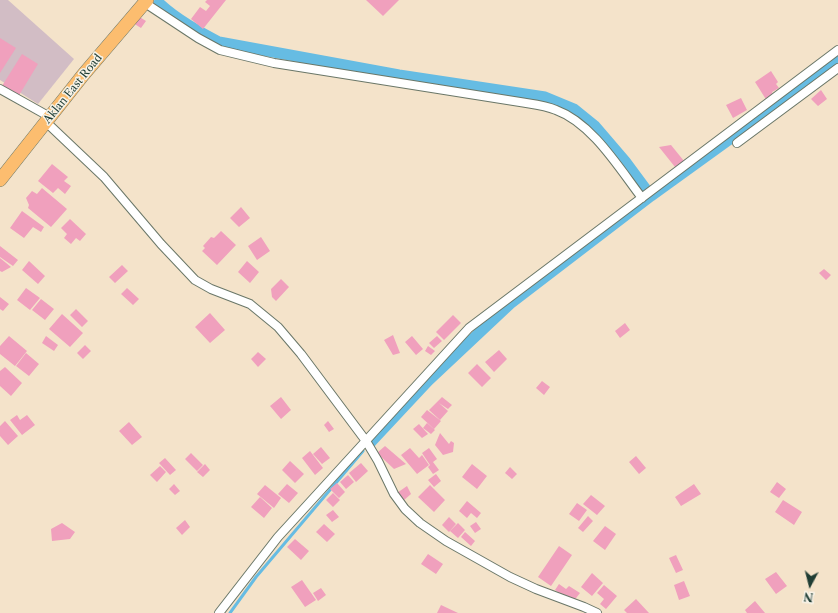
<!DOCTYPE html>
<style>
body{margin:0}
#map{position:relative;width:838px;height:613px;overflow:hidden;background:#f4e3ca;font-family:"Libre Caslon Text",serif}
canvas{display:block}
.north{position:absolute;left:790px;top:565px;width:40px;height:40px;-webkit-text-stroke:3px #f7f3e8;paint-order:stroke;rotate:187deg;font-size:11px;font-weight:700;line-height:16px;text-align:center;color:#1f3d34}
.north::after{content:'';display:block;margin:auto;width:14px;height:18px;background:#1f3d34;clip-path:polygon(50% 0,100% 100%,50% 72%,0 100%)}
</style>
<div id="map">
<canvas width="838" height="613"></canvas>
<div class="north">N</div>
</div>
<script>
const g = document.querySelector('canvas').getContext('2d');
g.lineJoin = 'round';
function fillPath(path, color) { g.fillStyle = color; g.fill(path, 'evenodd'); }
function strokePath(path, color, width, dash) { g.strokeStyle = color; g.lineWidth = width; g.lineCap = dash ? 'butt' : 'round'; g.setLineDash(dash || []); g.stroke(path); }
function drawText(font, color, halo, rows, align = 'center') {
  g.font = font + ' "Libre Caslon Text",serif'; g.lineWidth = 3; g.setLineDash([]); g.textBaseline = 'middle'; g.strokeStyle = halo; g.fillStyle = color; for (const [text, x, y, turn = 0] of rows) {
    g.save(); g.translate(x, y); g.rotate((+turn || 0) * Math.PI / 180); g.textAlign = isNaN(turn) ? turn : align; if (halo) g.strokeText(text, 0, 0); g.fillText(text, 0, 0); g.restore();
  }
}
fillPath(new Path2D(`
 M0,0H8L74,59L38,104L0,80Z`), '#d2bdc5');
strokePath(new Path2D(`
 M230,613L256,577L363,451`), '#66bce3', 3);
strokePath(new Path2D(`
 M159,3C176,19 198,31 219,42L399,75L545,97L574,109L595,126L625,161L645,188
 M371,442L428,381L510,304L651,196L838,61`), '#66bce3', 11);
fillPath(new Path2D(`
 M207,0H226L203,29L191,19L200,7L206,11L210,6L205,2Z
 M366,0H399L383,16Z
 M138,16L146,21L141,28L133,23Z
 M0,38L16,48L0,73Z
 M22,54L38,64L18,97L2,86Z
 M771,71L778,82L776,84L779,88L772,92L774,96L767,101L755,82Z
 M821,90L827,99L818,106L811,99Z
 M741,98L747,110L733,118L726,105Z
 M671,145L684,161L675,167L659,147Z
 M52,164L68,177L64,181L71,186L65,194L58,188L53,193L38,181Z
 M42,188L67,209L51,227L28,208L29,205L26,198L32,191L37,194Z
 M241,207L250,218L239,227L230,218Z
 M22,211L44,227L41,232L33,227L24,238L10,228Z
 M70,219L86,234L80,241L76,238L71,244L64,238L67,234L61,228Z
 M221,231L236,245L217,265L202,251L205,248L203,246L211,237L214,238Z
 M261,237L270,251L257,260L248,246Z
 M0,246L18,260L13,266L0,257Z
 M0,258L11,267L2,272L0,271Z
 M29,261L45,276L38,284L22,270Z
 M247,261L259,272L250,283L238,272Z
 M122,265L128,271L115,283L109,277Z
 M824,269L831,275L826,280L819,273Z
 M281,279L289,287L276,301L272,297L271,289Z
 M26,288L40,298L30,310L17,300Z
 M127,288L139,299L133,305L121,294Z
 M0,297L9,304L3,311L0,309Z
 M41,299L54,309L45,320L32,310Z
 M76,309L88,321L82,327L70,315Z
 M210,313L225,330L210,343L195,327Z
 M62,314L83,333L70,347L49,329Z
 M453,315L461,323L444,340L436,332Z
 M625,323L630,330L620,338L615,331Z
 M393,335L400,353L393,355L384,340Z
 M9,336L27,351L15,366L0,354V346Z
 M46,336L58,345L54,351L42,343Z
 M412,336L423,349L416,355L405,342Z
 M437,336L442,341L434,348L429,343Z
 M85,345L91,351L83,359L77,353Z
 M428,346L435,351L431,355L425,351Z
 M499,350L507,359L494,372L485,362Z
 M258,352L266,359L258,367L251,359Z
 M26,353L39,364L29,376L16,366Z
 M477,364L491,378L482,387L468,373Z
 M5,367L22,383L11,396L0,386V371Z
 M542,381L550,387L544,395L536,388Z
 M281,397L291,410L281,419L270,406Z
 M442,397L452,405L448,409L439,403L448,411L440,420L429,410Z
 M427,410L441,421L434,429L421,417Z
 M17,415L20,420L27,415L35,425L22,435L10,420Z
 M5,421L18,436L8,445L0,436V426Z
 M328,421L334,429L329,432L324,425Z
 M129,422L142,437L132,445L119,431Z
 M427,423L435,430L431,434L423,428Z
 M419,424L428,434L422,438L413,429Z
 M440,433L449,444L451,441L454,443L453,452L443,455L435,445Z
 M385,446L406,464L394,469L377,453Z
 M321,447L330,458L322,464L313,454Z
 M410,448L419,458L422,455L429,465L417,474L401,455Z
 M429,448L437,459L433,462L439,470L433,474L428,467L430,465L422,453Z
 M310,451L323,468L315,475L302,458Z
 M191,453L203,465L197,471L185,459Z
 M636,456L646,468L639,474L629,462Z
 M165,458L176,470L170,475L159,463Z
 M290,461L304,474L295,483L282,470Z
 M361,463L368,471L356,482L349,473Z
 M205,464L210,470L203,477L197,472Z
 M472,464L487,476L477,489L462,477Z
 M160,466L166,472L157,482L150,475Z
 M510,467L517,474L512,479L505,473Z
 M436,474L441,481L434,487L428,480Z
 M348,475L354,482L346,489L340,482Z
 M777,482L786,489L779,498L770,492Z
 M337,483L345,492L339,498L330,489Z
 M174,484L180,491L175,495L169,489Z
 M287,484L298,493L289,503L278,494Z
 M694,484L701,494L681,506L675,497Z
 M265,485L281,498L274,508L257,494Z
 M430,485L445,500L434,512L418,497Z
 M407,486L411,494L403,501L397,493Z
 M333,493L340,500L333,507L326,500Z
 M591,495L605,506L597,515L583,504Z
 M260,497L272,508L264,518L251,507Z
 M783,500L802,512L794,525L775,512Z
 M467,501L481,513L477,518L471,513L467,518L459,511Z
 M577,503L587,510L579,521L569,514Z
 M333,510L339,517L332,522L326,515Z
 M588,516L593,521L583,532L578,528Z
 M449,517L456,524L449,532L442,525Z
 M185,520L190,527L182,535L176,528Z
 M476,522L481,529L475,533L470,526Z
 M62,523L75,532L70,539L52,541L51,529Z
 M458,523L465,530L458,538L450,531Z
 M324,524L335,534L327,542L316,532Z
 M605,526L616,534L605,550L593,541Z
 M465,532L475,541L471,546L461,537Z
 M295,539L309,551L301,560L287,547Z
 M559,546L572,555L551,586L538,577Z
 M428,554L443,564L436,574L421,564Z
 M676,555L683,570L676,573L669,558Z
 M776,572L787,586L776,594L765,579Z
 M592,573L603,583L592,596L581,587Z
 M302,580L316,600L305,607L291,587Z
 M684,581L690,596L679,600L674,585Z
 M559,584L566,589L569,586L580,593L573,602L555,590Z
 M604,585L617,596L606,609L600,604L604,599L597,593Z
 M321,588L326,595L318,601L313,593Z
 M636,599L649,613H627L624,610Z
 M755,601L765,613H747L745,610Z
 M441,605L458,613H437Z`), '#f0a0bd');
const minor = new Path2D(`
 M145,3L198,38L220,50L274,63L520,102C532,104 545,105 556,110C592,123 619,168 642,198
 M0,89L50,117
 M46,122L104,177L161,244L195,280L211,289L250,304L278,327L301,354L366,441L378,461L394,494L405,509L420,523L446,541L510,577L536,589L584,607L597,613
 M737,143L838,68
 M219,613L278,537L469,328L838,50`);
const primary = new Path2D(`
 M0,180L83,75L147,0`);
strokePath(minor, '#6a7768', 10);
strokePath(primary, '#6a7768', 14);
strokePath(minor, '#fff', 8);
strokePath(primary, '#fcbd6f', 13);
drawText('11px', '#1f3d34', '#f7f3e8', [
 ["Aklan East Road",73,89,-51]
]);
</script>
